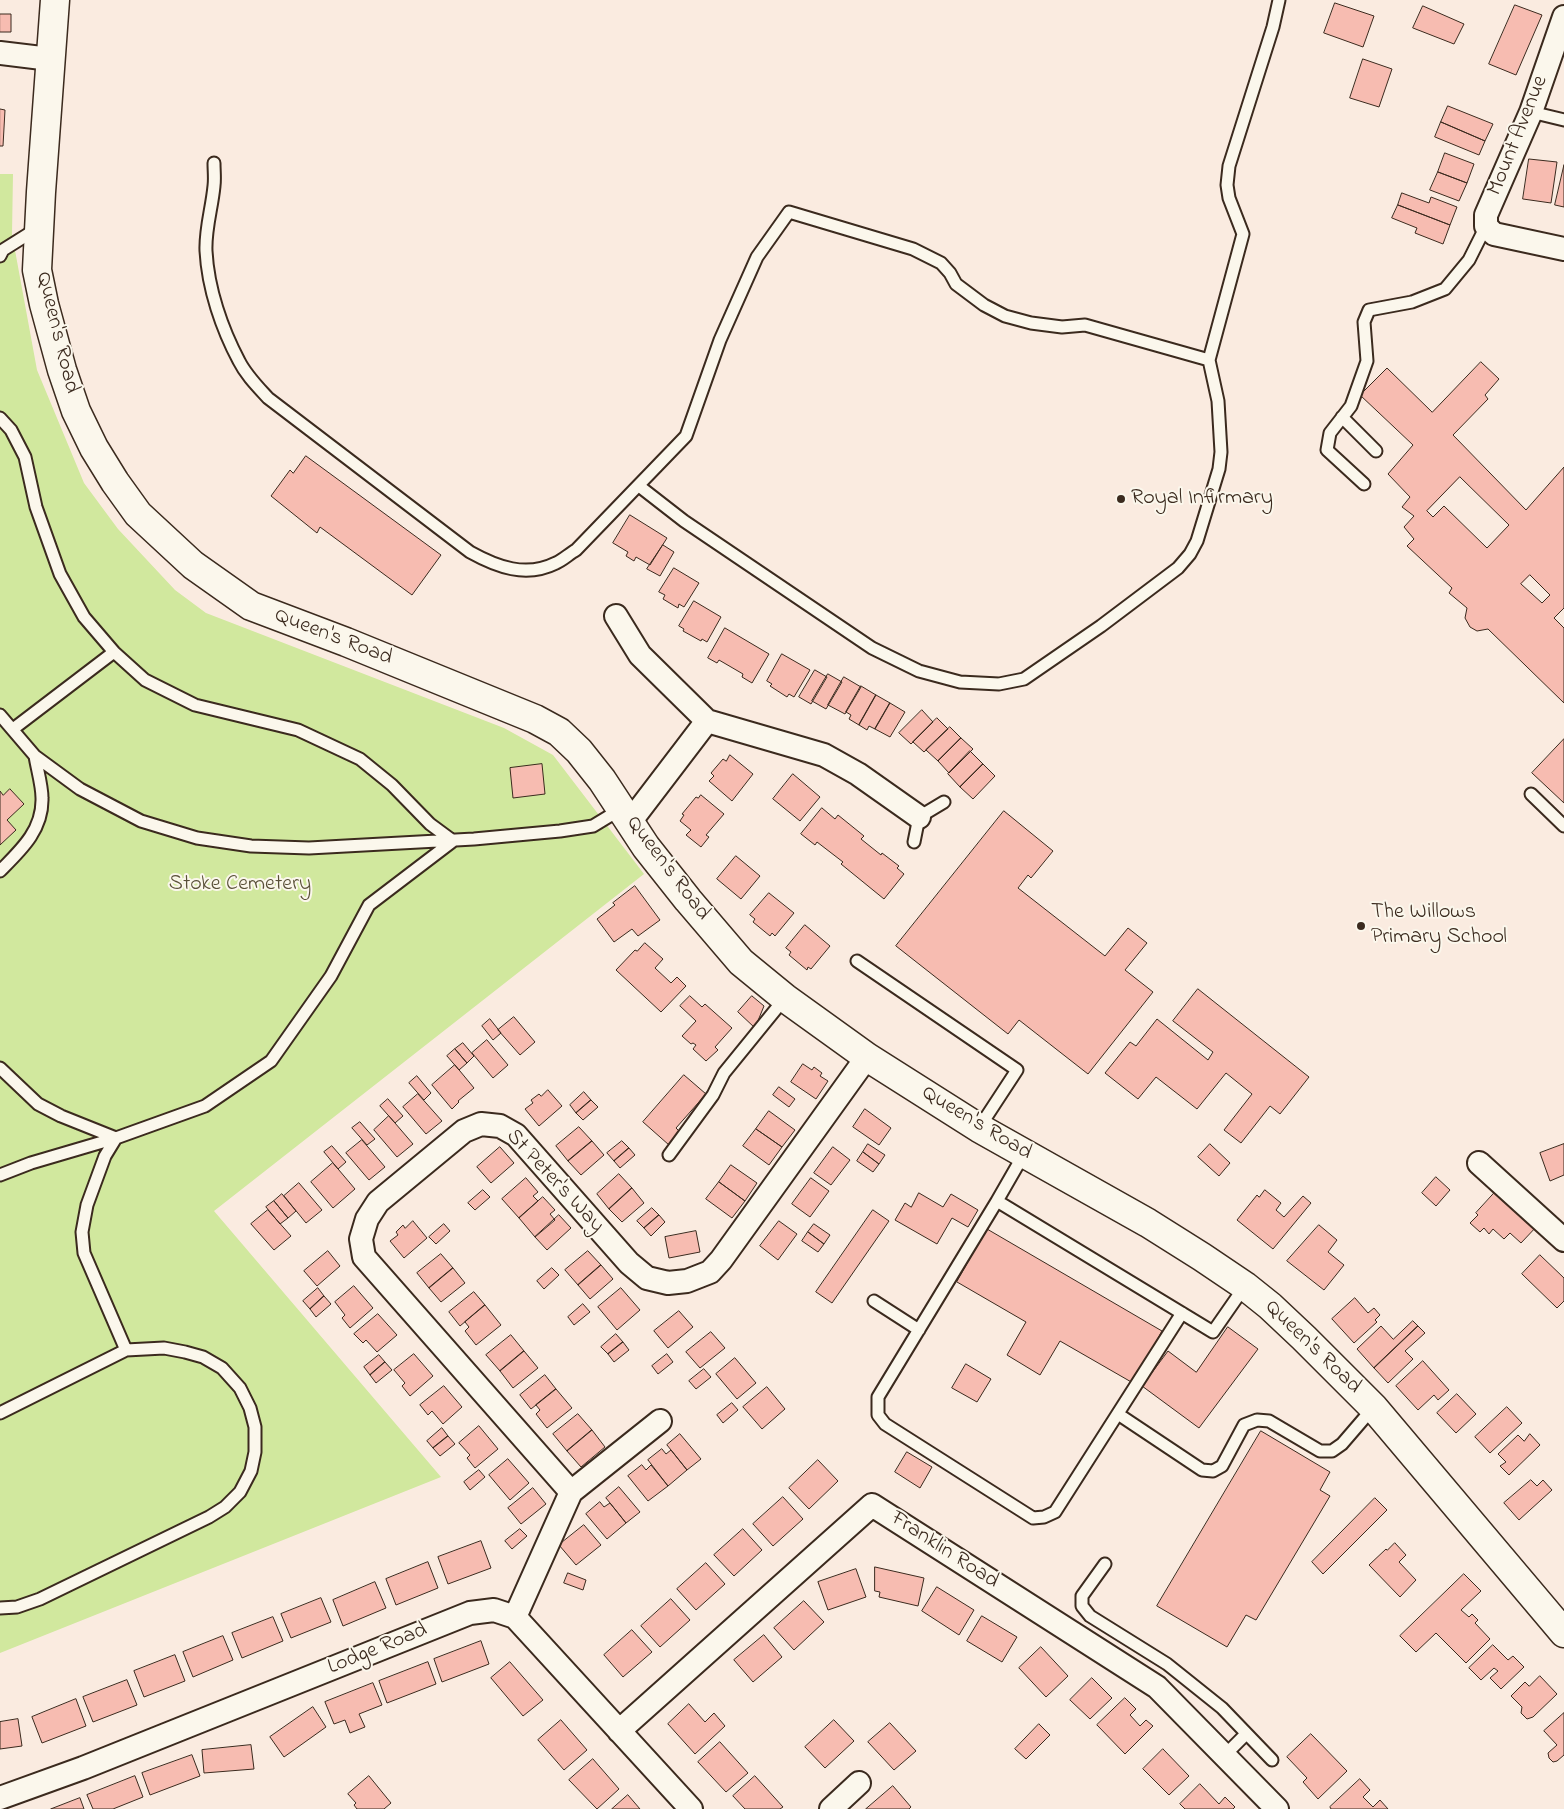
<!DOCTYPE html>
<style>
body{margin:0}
canvas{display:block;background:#faebe0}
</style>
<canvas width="1564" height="1809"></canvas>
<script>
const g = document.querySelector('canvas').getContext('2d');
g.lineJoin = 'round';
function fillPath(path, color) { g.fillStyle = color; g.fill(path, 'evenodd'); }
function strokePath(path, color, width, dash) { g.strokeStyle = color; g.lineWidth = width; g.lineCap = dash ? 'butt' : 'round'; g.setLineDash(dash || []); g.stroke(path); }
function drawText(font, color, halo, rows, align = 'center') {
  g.font = font + ' "Indie Flower",sans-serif'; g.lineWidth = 4; g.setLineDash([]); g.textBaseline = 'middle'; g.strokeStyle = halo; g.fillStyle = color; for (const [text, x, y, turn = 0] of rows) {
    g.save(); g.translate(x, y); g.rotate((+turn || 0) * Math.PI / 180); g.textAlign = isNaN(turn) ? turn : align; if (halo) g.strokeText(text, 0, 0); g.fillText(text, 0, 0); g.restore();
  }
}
fillPath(new Path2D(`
 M0,174H13L12,234L37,370L84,483L118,529L175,590L206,613L504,728L553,755L644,874L214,1211L441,1477L0,1653Z`), '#d1e89e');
const building = new Path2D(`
 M1335,3L1374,16L1363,47L1324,33Z
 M1515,5L1542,15L1516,75L1489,64Z
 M1423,6L1464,24L1454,44L1413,28Z
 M0,14H11V32H0Z
 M1363,59L1392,69L1379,107L1350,98Z
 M1448,106L1493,124L1485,141L1441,122Z
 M0,109L5,110L3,146H0Z
 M1441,122L1485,141L1479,155L1435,137Z
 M1445,153L1474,164L1467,183L1438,172Z
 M1529,159L1557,162L1551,203L1523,199Z
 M1564,165V207L1555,205Z
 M1438,172L1467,183L1459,201L1430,190Z
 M1402,193L1429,203L1431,197L1457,207L1450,225L1398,205Z
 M1398,205L1450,225L1443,244L1415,233L1417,228L1392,218Z
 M1481,362L1499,379L1485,395L1488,399L1453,435L1526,510L1564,467V608L1554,618L1564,628V703L1488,629L1477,631L1470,627L1465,618L1467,608L1449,593L1452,588L1407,546L1414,539L1404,527L1414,516L1402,507L1410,497L1388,474L1413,445L1360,395L1387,368L1432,412ZM1460,477L1509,525L1487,548L1444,506L1433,517L1427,511ZM1530,575L1550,595L1542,603L1521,584Z
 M306,456L441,555L412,595L320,527L317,533L271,496L290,470L293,473Z
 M630,515L667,538L650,565L636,557L634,561L626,556L628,552L613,543Z
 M663,545L674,552L660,576L647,569Z
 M674,568L699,583L684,607L679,604L678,608L663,599L665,595L659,592Z
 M694,601L721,617L707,642L702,639L701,641L683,631L684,629L679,626Z
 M725,628L769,654L752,683L742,677L743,674L719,660L717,663L708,658Z
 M782,654L810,670L794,697L789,694L787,697L770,686L772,684L767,681Z
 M815,670L827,677L811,704L799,697Z
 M828,674L842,682L826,709L812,701Z
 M844,677L861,687L845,714L828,705Z
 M861,686L876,695L859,725L849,719L851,715L846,712Z
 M876,695L890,703L875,729L869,726L867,730L859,725Z
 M890,703L905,712L890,737L875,729Z
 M922,710L933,722L911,744L899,733Z
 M937,718L948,729L924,752L913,742Z
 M950,727L961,738L938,761L926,750Z
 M961,738L973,749L949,773L938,761Z
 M1564,739V803L1532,773Z
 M970,751L983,764L960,787L948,774Z
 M730,755L753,774L732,801L709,781L714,776L711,773L723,759L726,761Z
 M542,764L545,794L513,798L510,768Z
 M983,764L995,776L973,799L960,787Z
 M793,774L820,797L800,821L773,799Z
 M10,789L24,804L7,820L16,830L0,845V791L3,795Z
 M701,795L724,814L706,835L709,837L701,847L686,835L691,830L680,821L684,815L682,814L696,797L698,798Z
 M822,808L835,819L838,815L864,836L861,839L881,855L882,853L899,866L897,868L904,874L884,899L841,864L843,862L817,842L815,845L801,834Z
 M1004,811L1053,851L1031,878L1028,875L1018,888L1105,956L1128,928L1147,943L1125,970L1153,992L1088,1074L1019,1020L1008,1034L896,946Z
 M736,856L760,876L741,899L717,879Z
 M635,886L660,920L638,936L632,929L614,942L597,919L615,905L613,903Z
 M769,893L794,913L775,936L772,933L770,936L753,922L755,919L750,915Z
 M805,925L830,946L811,969L808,967L807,970L789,955L791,952L786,948Z
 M645,943L663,959L655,968L671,983L677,977L686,986L661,1012L616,970L635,950L637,951Z
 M1198,989L1309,1077L1280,1114L1270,1106L1241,1143L1224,1130L1252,1094L1226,1073L1197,1109L1156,1077L1138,1099L1105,1073L1130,1042L1136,1046L1157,1019L1208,1060L1213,1052L1173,1021Z
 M690,996L702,1007L705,1004L732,1028L715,1047L718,1050L706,1061L693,1049L696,1045L693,1043L691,1044L682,1036L696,1021L680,1006Z
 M752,996L764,1006L755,1028L738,1012Z
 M514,1017L535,1042L520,1055L498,1030Z
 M490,1019L501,1033L493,1040L482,1026Z
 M487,1040L508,1065L493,1078L472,1053Z
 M463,1043L474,1056L467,1063L455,1049Z
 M455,1049L467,1063L459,1070L447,1056Z
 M803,1064L812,1070L814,1067L822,1073L820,1076L828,1081L816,1099L791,1082Z
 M455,1065L474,1088L458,1101L459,1102L452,1109L432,1085Z
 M684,1075L706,1094L676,1128L680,1132L669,1145L643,1122Z
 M417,1076L431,1093L424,1100L409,1083Z
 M779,1087L795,1099L789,1107L773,1095Z
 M548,1090L562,1106L539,1126L525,1109L533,1103L531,1100L539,1094L541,1096Z
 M584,1092L591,1100L576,1113L570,1105Z
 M418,1094L442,1121L426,1134L403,1107Z
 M388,1099L403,1116L395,1123L380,1106Z
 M591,1100L598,1107L583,1120L576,1113Z
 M865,1109L891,1128L879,1145L853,1127Z
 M769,1111L795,1130L782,1147L756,1129Z
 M389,1116L413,1144L397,1157L374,1130Z
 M360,1122L375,1139L367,1145L352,1128Z
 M579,1127L592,1141L568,1161L556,1146Z
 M756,1129L782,1147L769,1165L743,1146Z
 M362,1140L385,1167L369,1180L346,1153Z
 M592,1141L604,1155L581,1175L568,1161Z
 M622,1141L629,1148L614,1161L607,1153Z
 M868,1144L885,1155L879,1164L863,1152Z
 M1210,1144L1230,1163L1219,1176L1198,1157Z
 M1564,1144V1175L1550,1181L1540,1153Z
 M332,1146L346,1162L338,1169L324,1152Z
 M500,1147L514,1163L491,1183L477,1167Z
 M833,1147L850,1160L831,1185L814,1173Z
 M629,1148L635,1155L620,1168L614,1161Z
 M863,1152L879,1164L873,1172L857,1161Z
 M333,1163L355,1189L333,1208L311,1182Z
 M731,1165L757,1183L745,1201L719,1182Z
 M619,1174L632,1188L609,1209L597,1194Z
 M1436,1177L1450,1190L1436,1206L1422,1193Z
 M526,1178L538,1192L533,1196L538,1201L519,1218L502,1199Z
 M811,1178L829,1191L810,1217L792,1204Z
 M719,1182L745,1201L732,1218L706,1199Z
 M299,1183L322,1210L306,1223L284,1196Z
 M632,1188L644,1203L622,1222L609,1209Z
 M1498,1189L1538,1225L1521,1243L1510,1233L1504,1239L1493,1229L1489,1234L1484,1228L1480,1232L1470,1223L1478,1215L1476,1213Z
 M483,1190L490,1197L475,1210L468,1203Z
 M1265,1190L1281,1203L1276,1210L1284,1217L1303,1196L1311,1203L1273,1249L1237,1220L1257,1195L1259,1197Z
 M919,1193L943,1207L951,1194L978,1210L968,1227L952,1218L937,1244L895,1220L905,1203L911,1207Z
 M282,1194L296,1211L288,1218L274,1201Z
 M543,1197L555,1210L550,1214L555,1220L535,1237L519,1218Z
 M274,1201L288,1218L280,1224L266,1207Z
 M652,1208L659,1215L644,1228L637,1221Z
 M268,1210L291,1236L274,1250L251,1224Z
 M873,1210L889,1221L832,1303L816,1292Z
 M559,1215L571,1228L547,1250L535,1237Z
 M659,1215L665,1222L651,1236L644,1228Z
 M413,1221L427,1238L404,1258L390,1241L398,1235L396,1232L403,1225L405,1228Z
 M779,1221L797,1234L778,1260L760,1246Z
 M444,1224L450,1231L436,1244L429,1237Z
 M814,1224L830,1235L824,1244L808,1232Z
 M1319,1225L1337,1240L1328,1252L1344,1265L1324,1290L1287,1261Z
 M987,1229L1162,1331L1133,1383L1060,1341L1040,1375L1007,1355L1026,1322L957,1282Z
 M696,1231L700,1252L669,1258L665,1237Z
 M808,1232L824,1244L818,1252L802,1241Z
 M328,1251L340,1266L317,1286L304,1271Z
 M588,1251L601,1265L578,1285L565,1270Z
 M441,1254L453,1268L429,1288L417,1273Z
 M1540,1255L1564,1278V1301L1557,1308L1522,1274Z
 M601,1265L613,1279L590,1299L578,1285Z
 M453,1268L465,1283L441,1302L429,1288Z
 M552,1268L559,1275L544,1289L537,1281Z
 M354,1286L373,1308L350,1328L342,1318L345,1315L335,1302Z
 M318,1288L324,1296L310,1309L303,1301Z
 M621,1288L640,1310L617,1330L598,1307Z
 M474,1292L485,1305L460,1326L449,1312Z
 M324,1296L331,1304L316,1317L310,1309Z
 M1355,1298L1368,1313L1374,1308L1380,1315L1375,1320L1377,1322L1354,1343L1332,1319Z
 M583,1304L590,1312L574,1325L568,1317Z
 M485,1305L501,1325L476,1345L465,1331L469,1327L465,1322Z
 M679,1311L693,1327L668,1348L654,1331Z
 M378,1314L397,1335L377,1352L366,1340L363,1343L354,1334Z
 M1413,1321L1418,1326L1374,1368L1357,1349L1381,1326L1393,1339Z
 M1418,1326L1425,1333L1405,1351L1413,1359L1388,1383L1374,1368Z
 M1228,1327L1258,1349L1199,1428L1142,1386L1168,1351L1196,1372Z
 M711,1332L725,1348L700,1368L686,1352Z
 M616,1334L623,1342L608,1354L601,1347Z
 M511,1335L524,1351L500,1371L486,1355Z
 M623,1342L629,1350L614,1362L608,1354Z
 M524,1351L538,1368L513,1388L500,1371Z
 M414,1354L433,1376L410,1396L402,1386L405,1383L394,1370Z
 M667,1354L673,1362L658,1374L652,1366Z
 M379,1355L385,1362L370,1375L364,1367Z
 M735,1358L756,1383L737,1399L716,1374Z
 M1423,1361L1449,1390L1438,1400L1434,1395L1418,1410L1396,1386Z
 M385,1362L392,1370L376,1383L370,1375Z
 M966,1364L991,1379L977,1402L952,1388Z
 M704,1369L711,1377L696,1389L689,1381Z
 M545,1375L556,1389L531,1409L520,1395Z
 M444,1386L462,1407L443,1424L432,1411L428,1415L420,1405Z
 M767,1387L785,1409L762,1429L743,1407Z
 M556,1389L572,1408L547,1428L536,1414L540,1410L536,1405Z
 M1457,1394L1476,1414L1456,1433L1437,1413Z
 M732,1403L738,1410L723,1423L717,1415Z
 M1507,1407L1522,1423L1490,1453L1475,1437Z
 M578,1414L592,1430L567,1451L553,1434Z
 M479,1426L498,1449L475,1468L467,1458L470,1455L459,1443Z
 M442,1428L448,1436L433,1448L427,1441Z
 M592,1430L605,1447L581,1467L567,1451Z
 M1261,1431L1330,1472L1320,1490L1330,1496L1256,1620L1246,1615L1227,1647L1157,1606Z
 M680,1434L701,1459L687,1470L667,1445Z
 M1530,1434L1540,1445L1509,1475L1500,1466L1506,1462L1498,1454L1518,1435L1524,1441Z
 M448,1436L455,1444L440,1456L433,1448Z
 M662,1449L666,1454L671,1450L687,1470L668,1486L648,1460Z
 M907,1452L932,1467L920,1488L895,1472Z
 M508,1459L529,1483L510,1500L489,1475Z
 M818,1460L838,1481L809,1509L789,1488Z
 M642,1465L646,1470L651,1465L668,1486L648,1501L628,1476Z
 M479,1470L485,1477L470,1490L464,1482Z
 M1531,1480L1537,1486L1543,1480L1552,1490L1519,1520L1504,1503Z
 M619,1487L640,1512L626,1523L606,1498Z
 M533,1488L546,1504L521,1524L508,1508Z
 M783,1497L803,1519L773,1546L753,1524Z
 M1375,1498L1387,1510L1323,1574L1312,1562Z
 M600,1502L604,1507L610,1503L626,1523L607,1539L586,1514Z
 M584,1525L601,1545L576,1565L559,1545Z
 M520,1529L527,1536L512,1549L505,1541Z
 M743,1529L762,1550L734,1576L714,1555Z
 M481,1541L491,1568L448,1584L438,1557Z
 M1395,1543L1406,1555L1399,1562L1416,1580L1400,1597L1369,1565L1386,1549L1387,1550Z
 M428,1562L438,1588L396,1605L386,1579Z
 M706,1563L725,1584L696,1610L677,1589Z
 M875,1567L924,1578L918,1606L879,1597L880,1592L875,1591Z
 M856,1569L866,1597L828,1610L818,1582Z
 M568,1573L586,1580L583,1590L564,1583Z
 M1464,1574L1481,1591L1461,1610L1469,1617L1472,1614L1478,1620L1475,1623L1490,1639L1466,1663L1436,1633L1416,1652L1400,1636Z
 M375,1582L386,1608L343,1626L333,1600Z
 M937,1587L974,1610L959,1635L922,1611Z
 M321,1598L331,1622L291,1638L281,1614Z
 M671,1599L690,1620L660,1647L641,1626Z
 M804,1601L824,1622L794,1650L774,1628Z
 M982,1616L1017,1637L1002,1662L967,1641Z
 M273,1617L283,1641L242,1658L232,1633Z
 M632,1630L652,1652L623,1677L604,1655Z
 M764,1635L782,1657L753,1682L734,1660Z
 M223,1636L233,1660L193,1677L183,1652Z
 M481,1641L489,1664L442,1682L434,1659Z
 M1493,1645L1508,1660L1513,1656L1524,1667L1501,1689L1490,1678L1498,1671L1494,1668L1481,1680L1469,1668Z
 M1041,1647L1068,1676L1046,1697L1019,1668Z
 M175,1655L185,1681L144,1697L134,1671Z
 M428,1662L436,1684L387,1703L379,1681Z
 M510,1662L543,1700L523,1716L491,1678Z
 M1540,1676L1557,1694L1533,1717L1527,1719L1521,1713L1522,1707L1511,1696L1525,1682L1529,1686Z
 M1092,1678L1112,1698L1090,1719L1070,1700Z
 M127,1680L137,1705L93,1722L83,1697Z
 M373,1683L382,1705L359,1714L365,1727L350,1733L345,1720L334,1724L325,1702Z
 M1125,1698L1136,1709L1130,1715L1140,1726L1146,1720L1153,1726L1125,1754L1097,1725Z
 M76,1699L86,1726L42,1743L32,1717Z
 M689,1704L705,1722L714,1713L725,1726L695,1754L668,1724Z
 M313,1707L326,1727L284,1757L270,1737Z
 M1564,1713V1755L1557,1761L1553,1762L1549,1758L1548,1753L1557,1745L1544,1731Z
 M18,1719L22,1746L0,1749V1722Z
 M561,1720L587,1750L564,1770L538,1740Z
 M834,1720L854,1741L825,1768L805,1747Z
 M890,1723L916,1751L894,1770L868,1742Z
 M1039,1724L1050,1735L1026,1759L1015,1749Z
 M1311,1734L1347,1771L1318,1799L1303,1782L1307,1778L1287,1757Z
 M720,1742L748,1773L726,1792L698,1762Z
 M251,1745L254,1769L204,1773L202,1750Z
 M1163,1749L1189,1776L1169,1795L1143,1769Z
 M192,1755L200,1776L150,1795L142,1773Z
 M593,1759L619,1789L597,1809L569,1780Z
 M135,1776L143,1797L113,1809H93L87,1795Z
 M369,1776L391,1803L384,1809H357L354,1805L356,1803L348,1794Z
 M755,1776L783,1807L780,1809H745L733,1796Z
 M1360,1779L1370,1790L1363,1797L1373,1807L1380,1800L1388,1809H1331L1330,1807Z
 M1200,1784L1219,1804L1225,1797L1235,1807L1233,1809H1185L1180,1804Z
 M893,1786L911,1807L909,1809H866Z
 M628,1795L640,1809H612Z
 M80,1798L84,1809H51Z`);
fillPath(building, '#f7bcb1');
strokePath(building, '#3b2a1e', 1);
const service = new Path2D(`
 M1531,112L1564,120
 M214,163C214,171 215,179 214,186C212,208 205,229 206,251C208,289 222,329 239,361C246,375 257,386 268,398L470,552C497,567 526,578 556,563C563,560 569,554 576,550L686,436L720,340L757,257L789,212L913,249L941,263L950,273L956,284L984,305L1005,316L1031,323L1062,327L1085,325L1209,360
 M0,256L3,250L38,228
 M1342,417L1376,451
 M0,418L11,430L25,457L36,507L60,574L84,617L114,652L145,680L195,705L298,730L360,759L392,785L430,824L453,841L369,905L331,976L271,1061L205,1106L116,1138L61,1116L38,1104L0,1068
 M1364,484L1327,450L1330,433L1351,406L1367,361L1364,322L1369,310L1412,302L1445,289L1469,260L1486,226
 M639,486L684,521L872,648L919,671L960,682L999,684L1024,679L1101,626L1178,568L1190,554L1197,541L1219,469L1221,452L1218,401L1209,360L1243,234L1229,198L1227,185L1229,166L1273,27L1279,0
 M0,715L35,756L80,789L141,821L197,838L251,846L309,848L474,839L560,831L593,826L621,809
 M13,729L114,652
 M1531,794L1564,826
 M914,842L919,817L944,802
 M0,871C21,850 43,830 42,798C42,785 37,769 35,756
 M857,961L1017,1070L979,1128
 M116,1138L105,1156L87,1205L82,1232L84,1253L126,1350
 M1024,1154L997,1201L1213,1332L1245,1286
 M669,1155L713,1095L724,1073L785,998
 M0,1175L31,1163L116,1138
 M997,1201L878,1397V1415L885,1424L1033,1518L1044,1517L1055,1512L1182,1313
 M874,1301L919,1330
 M0,1413L126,1350L164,1348L185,1352L203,1357L222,1368L240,1388L250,1408L255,1427V1452L251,1471L240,1492L225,1507L209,1517L40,1599L17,1607L0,1608
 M1118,1414L1202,1470L1213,1471L1222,1466L1244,1425L1257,1420L1269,1421L1320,1451H1332L1342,1444L1373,1408
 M1105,1564L1082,1596V1606L1090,1616L1167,1664L1222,1708L1272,1760
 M1224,1756L1246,1734`);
const minor = new Path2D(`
 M1564,17L1531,112L1486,215V226L1494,234L1564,249
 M0,53L50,59
 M616,616L640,655L707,721L824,755L858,774L919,817
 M630,822L707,721
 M1479,1163L1564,1240
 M571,1492L660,1421
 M515,1617L571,1492L364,1257L361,1239L367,1219L378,1202L464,1131L481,1124L500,1126L516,1135L629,1263L647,1278L668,1283L687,1281L710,1272L721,1260L867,1057
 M619,1731L872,1505L1157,1687L1277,1809
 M0,1798L83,1768L470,1613L494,1610L515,1617L691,1809
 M831,1809L859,1783`);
const tertiary = new Path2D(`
 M55,0L41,192L37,270L44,304L62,370L76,411L94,448L115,482L138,514L193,565L251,606L346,642L535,719L559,732L579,751L602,780L646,847L688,900L741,962L785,998L867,1057L979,1128L1148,1223L1202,1257L1245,1286L1270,1306L1304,1338L1374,1408L1564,1633`);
strokePath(service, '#3b2a1e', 15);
strokePath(minor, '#3b2a1e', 26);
strokePath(tertiary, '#3b2a1e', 31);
strokePath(service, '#fbf7ec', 11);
strokePath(minor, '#fbf7ec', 22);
strokePath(tertiary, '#fbf7ec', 28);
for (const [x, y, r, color] of [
 [1121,499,5,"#3b2a1e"],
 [1361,926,5,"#3b2a1e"]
]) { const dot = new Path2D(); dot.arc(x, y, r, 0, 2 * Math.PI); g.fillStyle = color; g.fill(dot); strokePath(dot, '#fbf7ec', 2); }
drawText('22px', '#3b2a1e', '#fbf7ec', [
 ["Mount Avenue",1519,136,-68],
 ["Queen's Road",56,333,76],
 ["Queen's Road",333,638,21],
 ["Queen's Road",667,869,53],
 ["Queen's Road",976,1124,31],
 ["St Peter's Way",554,1182,47],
 ["Queen's Road",1312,1348,44],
 ["Franklin Road",944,1551,33],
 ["Lodge Road",378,1650,-22]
]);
drawText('22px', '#3b2a1e', '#fbf7ec', [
 ["Royal Infirmary",1131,499],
 ["The Willows",1371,913],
 ["Primary School",1371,938]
], 'left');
drawText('22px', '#595038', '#fbf7ec', [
 ["Stoke Cemetery",240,885]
]);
</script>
